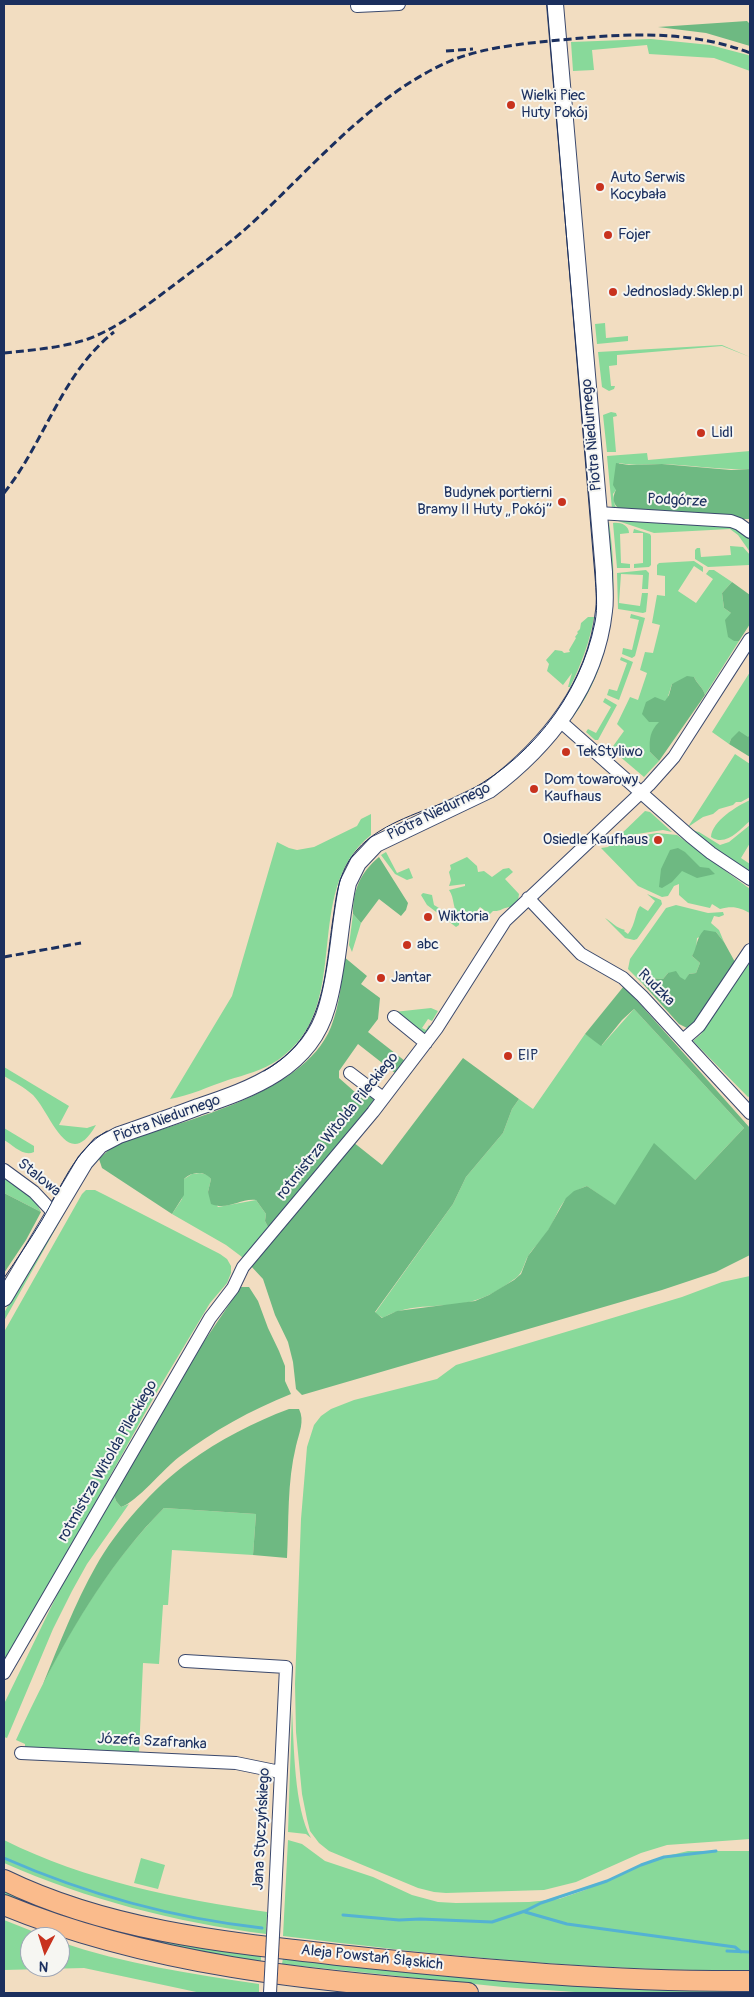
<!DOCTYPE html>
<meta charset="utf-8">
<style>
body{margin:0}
#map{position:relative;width:754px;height:1997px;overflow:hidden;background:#f2ddc1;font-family:Pangolin,sans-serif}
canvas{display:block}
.frame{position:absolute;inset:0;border:5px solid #1b2f5e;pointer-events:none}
.north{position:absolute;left:20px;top:1927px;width:50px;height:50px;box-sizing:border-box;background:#f6f6f2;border:1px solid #9ea6b7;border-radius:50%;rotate:185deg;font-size:14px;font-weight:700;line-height:20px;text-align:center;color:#1b2f5e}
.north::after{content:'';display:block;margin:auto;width:18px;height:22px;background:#c8321e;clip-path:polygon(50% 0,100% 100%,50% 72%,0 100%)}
</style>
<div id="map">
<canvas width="754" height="1997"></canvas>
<div class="frame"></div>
<div class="north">N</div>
</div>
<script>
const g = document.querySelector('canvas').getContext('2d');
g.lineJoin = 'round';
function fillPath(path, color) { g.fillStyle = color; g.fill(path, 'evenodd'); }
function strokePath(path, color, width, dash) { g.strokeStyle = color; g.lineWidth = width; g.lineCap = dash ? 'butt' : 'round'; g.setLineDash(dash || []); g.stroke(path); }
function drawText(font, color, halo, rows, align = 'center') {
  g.font = font + ' Pangolin,sans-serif'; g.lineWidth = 4; g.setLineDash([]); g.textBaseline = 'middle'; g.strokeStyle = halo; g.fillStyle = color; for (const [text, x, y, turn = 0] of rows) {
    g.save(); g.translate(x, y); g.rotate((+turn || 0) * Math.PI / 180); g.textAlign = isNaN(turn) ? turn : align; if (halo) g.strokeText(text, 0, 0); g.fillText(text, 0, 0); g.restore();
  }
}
fillPath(new Path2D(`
 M651,39L710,45L748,55L750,56V71L714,58L649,54L647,45L592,50L594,70L573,71L571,42Z
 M605,323L606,338L628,336V341L597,344L595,324Z
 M722,345L750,357L722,346L617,355V365L609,366L611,386H615L614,389L609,391L602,387L598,352Z
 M611,412L616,413L617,416L613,417L616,452H607L603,415Z
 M750,451V469C720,470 691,465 662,464C647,464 633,466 619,463L616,490L613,494L615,506L619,509H612L607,456L647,453L648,460Z
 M612,519L728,524L750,538V552L738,535L730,529L654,533Z
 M609,522C619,591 615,661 571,720L587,688L606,525Z
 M613,523C620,522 629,525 629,533L620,534L621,563L630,564V568H617Z
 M634,529L650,534L651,536V565L649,567L634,568V564L643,563V533H633Z
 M730,546L743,547L750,555L749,565L708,567L695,559V550L697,548H700L701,557L731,555Z
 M694,561L703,567V572L694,566L678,591L696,603L713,579L706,574L709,570H714L732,582L722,593L724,608L731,613L734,641H739L705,695C703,687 697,684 694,677L672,684L650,752L659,761L644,777L611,749L624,731L617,724L630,697L638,700L647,673L640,670L645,652L653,653L660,625L652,623L657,595L665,596V576L657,575V565L659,563Z
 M646,570L649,573L648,589H642L643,575L621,574L619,603L640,606L642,593H648L646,612L643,613L618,609L617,573Z
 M631,614L645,618L635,656L632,658L622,654L623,648L632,650L639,620L630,618Z
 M588,617H594C590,641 581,665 570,687H568L572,673L563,685L547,671L549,664L546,660L555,650L562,651L564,653L570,652L569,650L576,638L575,637L578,633L577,632L580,629L581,623Z
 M621,657L633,662L619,700L607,695L609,689L617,691L627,663L620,660Z
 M750,672V733L748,737L731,739L729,744L712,732Z
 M605,698L617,705L598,740H595L586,732L588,729L596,733L611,707L603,702Z
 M735,754L750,764V797L741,802H736L733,805L719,809L713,814L703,817L688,827Z
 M750,800V821C739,830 726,847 711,837C712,821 737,806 750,800Z
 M645,811L650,812L672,832L663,830L618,837Z
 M371,814V835C299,892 356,1007 278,1060C263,1070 245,1075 228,1080C210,1086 189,1096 170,1099L232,996L277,842L289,848L297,850L314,847L357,826L361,819Z
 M750,825V843L741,858L750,864V874L691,830L699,832L720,845L729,842Z
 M657,833L677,835L750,889V913C741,908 733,905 720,909L712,904L710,908L688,903L679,895V884L674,886L668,896L662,897L638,886L601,848L608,847L615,840Z
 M386,852L397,873L409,868L413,878L407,880L395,874L381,855Z
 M467,857L477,866L478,872L484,871L492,877L503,869L509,868L513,872L505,879L519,894L518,901L512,907C505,906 500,912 493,911L489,915L484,910L480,907L472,918L460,917C452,910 455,898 449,890L465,886V884L449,886L451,880L449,872L451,869L450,865Z
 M423,893L432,895L434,905L459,920V925L456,927L427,905L421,895Z
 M647,894L661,900L662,904L637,939L634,940L625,938L605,918C612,922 616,928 625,930L624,931L628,934C636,924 635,912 640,906L648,911L655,901Z
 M676,905L708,913L723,912L724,915L719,917L714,916L711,923L719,930L724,942L716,932L697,938L696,950L692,956L700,963L696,973L689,974L686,981L668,973L663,979L651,978L643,984L628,969L630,959L666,908Z
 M353,914L361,923L352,952L349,945Z
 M750,958V1096L748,1097L693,1041L701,1034Z
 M431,1008L438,1011L432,1021L428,1019L422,1028L426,1030L429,1025L431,1027L426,1033L424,1034L394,1012Z
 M634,1009L744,1128L695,1180L615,1206L587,1186C558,1197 561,1211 546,1234C540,1242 532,1249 527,1258C523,1267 522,1275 513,1280C502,1288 490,1296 476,1300C446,1310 410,1301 383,1318L375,1313L453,1204L466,1177L503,1133L512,1109L519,1099L533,1109L585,1034L602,1045Z
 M4,1067L69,1106L59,1125L87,1128L96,1125C68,1174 52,1115 33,1095C24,1087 14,1082 4,1076Z
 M4,1128L34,1146V1152C23,1157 13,1145 4,1140Z
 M200,1173L208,1175L211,1179L208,1192L218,1207L256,1200L266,1214L265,1221L269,1229L246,1260L226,1245L172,1214L182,1199L184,1179L192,1174Z
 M4,1176L33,1196L41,1212L4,1193Z
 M86,1190H95L105,1195L220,1254L227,1259L231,1266V1273L227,1283L210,1303L159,1388L4,1667V1332L82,1194Z
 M74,1196L4,1321V1313L39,1250Z
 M750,1276V1839L667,1845L641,1853L576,1882L544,1890L446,1893L434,1892L418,1888L329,1851L319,1843L310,1831L307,1819L302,1794L296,1732L295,1684L301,1519L307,1447L314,1425L321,1416L331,1409L354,1400L437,1379L456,1365L682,1297L722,1282Z
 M114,1495L116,1501L121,1507L129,1504L87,1564L72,1591L53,1629L7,1738L4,1737V1704L73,1562Z
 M164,1508L256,1514L253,1555L172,1550L168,1605H163L159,1664L143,1663L139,1752L25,1747V1744L16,1740C55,1656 98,1574 164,1508Z
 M292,1709C294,1745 294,1808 311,1838L306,1834L288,1832Z
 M4,1840C86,1881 177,1899 267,1912L266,1934C175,1922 88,1900 4,1863Z
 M288,1840L302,1844L325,1861L373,1877L412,1895L438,1902L456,1903L529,1902L559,1899L585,1890L643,1864L671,1855L688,1851H750V1970C594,1972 438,1955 283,1936Z
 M141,1858L165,1865L158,1889L134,1883Z
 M4,1887L261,1956V1961C173,1953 85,1927 4,1894Z
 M4,1920L47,1937H30V1967H60V1942C125,1964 191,1974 259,1984V1993H201L84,1968L4,1970Z
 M283,1958C438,1977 594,1992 750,1991V1993H589L503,1987L282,1964Z`), '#88d99a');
fillPath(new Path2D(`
 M747,21L750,24V46L706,33L658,27Z
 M616,463L629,465L662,464L731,470L750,469V519H731L619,509C613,504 612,497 616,490L613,485Z
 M732,582L750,595V624L739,641H734L728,637L725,620L731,613L724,608L722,593Z
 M687,676L694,677C697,684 703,687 705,695L659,761L650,752C649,739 650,731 659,722H649L642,714L646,702L655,697L665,701L669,695L672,684Z
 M739,731L748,737L750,733V757L729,744L731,739Z
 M678,848L685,852L700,867L709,868L715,874L697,878L682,871L672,882L662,888L659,887L661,869L670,850Z
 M379,857L408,903L406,910L401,916L379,899L361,923L353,914C353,890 360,873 379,857Z
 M704,930L716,932L724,942L735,962L694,1025L687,1028L679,1024L643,984L651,978L663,979L668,973L676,971L680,977L685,980L689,974L696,973L700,963L692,956C698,946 695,940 704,930Z
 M343,956L367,976L361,984L380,998L378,1019L368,1032L405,1061L395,1073L358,1044L339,1071V1078L364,1100L369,1094L374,1099L372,1104L269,1229L265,1221L266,1214L256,1200C240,1198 228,1211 211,1204L208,1192L211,1179C204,1170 191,1172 184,1179V1195L172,1214L102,1168L99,1159L113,1146C177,1121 303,1097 331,1027C340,1003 342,982 343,956Z
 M624,986L750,1128V1255L716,1272L662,1290L302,1395L296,1389L293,1362L288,1342L275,1315L263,1279L250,1265L353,1142L382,1165L463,1058L519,1099L512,1109L503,1133L466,1177L453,1204L375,1312L382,1318L397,1311L405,1310L475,1301L489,1295L514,1280L521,1274L528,1256L548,1230L566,1198L574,1191L587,1186L615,1205L654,1143L695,1180L744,1128L634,1009L622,1020L601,1046L585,1034Z
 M4,1193L41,1212L26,1240L4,1273Z
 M241,1287H249L258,1301L268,1328L279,1351L285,1366V1381L291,1394C251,1410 213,1431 179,1457C163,1469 137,1502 121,1507L116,1501L114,1495L203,1343Z
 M289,1409H299C305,1421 299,1433 296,1446C287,1482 289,1521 287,1558L253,1555L256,1514L164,1508C113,1559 76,1621 43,1684C59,1645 75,1603 96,1566C116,1530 155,1486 189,1462C219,1440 254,1422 289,1409Z`), '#6eb982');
strokePath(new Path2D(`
 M4,1858C86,1894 173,1918 262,1928
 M525,1912L567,1924L735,1947L741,1952
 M343,1915L399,1920L420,1919L492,1922L525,1911L541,1903L607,1881L641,1865L664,1857L716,1851
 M727,1951L750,1952`), '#54b2d3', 3);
const minor = new Path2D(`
 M357,6L399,4
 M598,513L731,521L739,524L750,532
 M560,721L690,836L711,853L750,879
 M528,898L581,954L623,978L642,996L750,1113
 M394,1017L426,1043
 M683,1040L699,1026L750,950
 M350,1073L383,1098
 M4,1170L34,1192L49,1208L55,1212
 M185,1661L286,1667L274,1916
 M4,1673L210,1318L233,1288L243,1267L373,1112L437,1028L505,921L649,785L674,757L750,639
 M21,1753L236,1763L280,1772`);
const tertiary = new Path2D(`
 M4,1298L85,1162L100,1145L119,1135C145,1126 172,1117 198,1107C252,1089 310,1068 327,1007C339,967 339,924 348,883L358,863L376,844L489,790C548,746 596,686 604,611C606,598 604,585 604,572L555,4`);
const primary = new Path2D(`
 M4,1880C111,1932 231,1943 348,1956C481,1970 616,1982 750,1981
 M4,1905C150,1965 311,1981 468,1993`);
strokePath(minor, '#3b496d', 14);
strokePath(tertiary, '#3b496d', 18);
strokePath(primary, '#3b496d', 22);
strokePath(minor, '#fff', 12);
strokePath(tertiary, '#fff', 16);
strokePath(primary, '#fabb8c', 20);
strokePath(new Path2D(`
 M264,1071C327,1036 324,975 334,912C337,889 341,868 357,850C381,822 424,812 457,797C526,764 580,698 595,622C598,607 596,591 595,576L547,4
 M4,1278C17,1259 30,1240 42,1220C61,1188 74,1150 107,1131`), '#1b2f5e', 1);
strokePath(new Path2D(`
 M446,51L473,49
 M4,353C32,350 61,348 88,339C120,327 147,305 174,285C200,265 227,246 251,224C312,168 371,96 448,62C486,45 541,42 582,38C639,33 696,32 750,53
 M4,493C45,442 61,374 114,332
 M4,957L81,943`), '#1b2f5e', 3, [8, 4]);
const minorBridge = new Path2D(`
 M270,1993L274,1916`);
strokePath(minorBridge, '#3b496d', 14, []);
strokePath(minorBridge, '#fff', 12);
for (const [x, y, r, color] of [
 [511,105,5,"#c8321e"],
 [600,187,5,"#c8321e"],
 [608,235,5,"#c8321e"],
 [613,292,5,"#c8321e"],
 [701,433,5,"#c8321e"],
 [562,502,5,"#c8321e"],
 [566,752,5,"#c8321e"],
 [534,789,5,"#c8321e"],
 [658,840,5,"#c8321e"],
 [428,917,5,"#c8321e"],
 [407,945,5,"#c8321e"],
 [381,978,5,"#c8321e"],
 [508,1056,5,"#c8321e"]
]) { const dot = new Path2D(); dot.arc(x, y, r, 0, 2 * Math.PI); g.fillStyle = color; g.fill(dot); strokePath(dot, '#f6f6f2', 2); }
drawText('15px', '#1b2f5e', '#f6f6f2', [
 ["Wielki Piec",521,96],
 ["Huty Pokój",521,113],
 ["Auto Serwis",610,178],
 ["Kocybała",610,195],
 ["Fojer",618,235],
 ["Jednoslady.Sklep.pl",623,292],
 ["Lidl",711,433],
 ["Budynek portierni",552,493,"right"],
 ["Bramy II Huty „Pokój”",552,510,"right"],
 ["TekStyliwo",576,752],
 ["Dom towarowy",544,780],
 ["Kaufhaus",544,797],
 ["Osiedle Kaufhaus",648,840,"right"],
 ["Wiktoria",438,917],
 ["abc",417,945],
 ["Jantar",391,978],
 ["EIP",518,1056]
], 'left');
drawText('15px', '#1b2f5e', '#f6f6f2', [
 ["Piotra Niedurnego",592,435,-95],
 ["Podgórze",677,501,3],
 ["Piotra Niedurnego",439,812,-26],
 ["Rudzka",656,988,45],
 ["Piotra Niedurnego",167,1119,-20],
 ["rotmistrza Witolda Pileckiego",338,1126,-51],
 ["Stalowa",39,1178,39],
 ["rotmistrza Witolda Pileckiego",108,1461,-60],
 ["Józefa Szafranka",152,1742,3],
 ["Jana Styczyńskiego",262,1829,-87],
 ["Aleja Powstań Śląskich",372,1958,6]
]);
</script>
